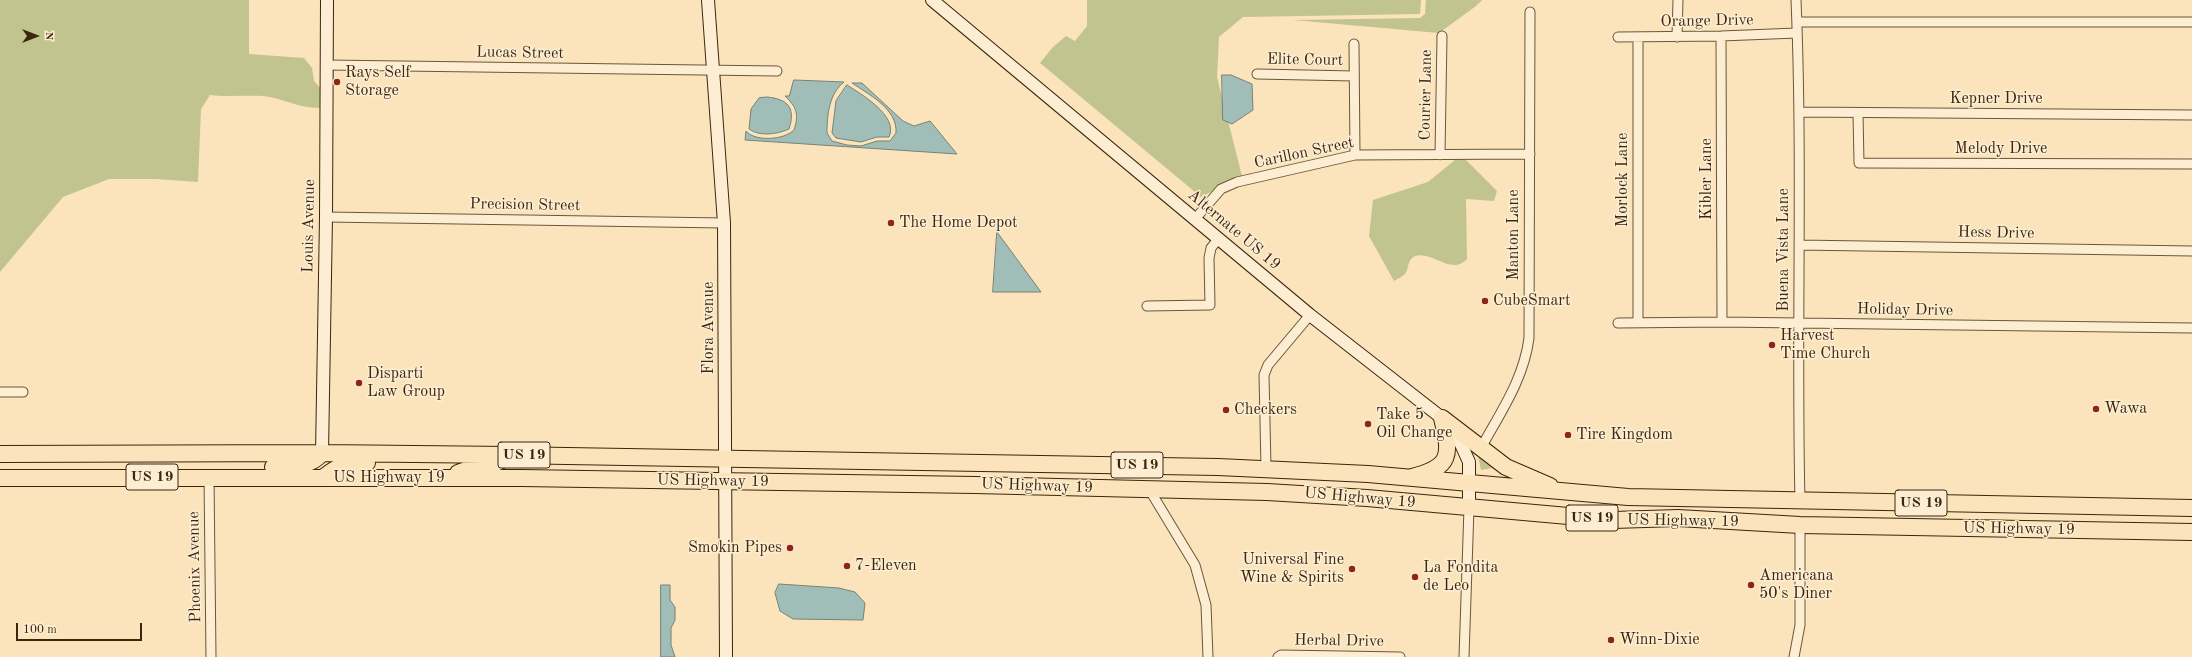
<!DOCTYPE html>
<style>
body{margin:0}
#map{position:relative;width:2192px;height:657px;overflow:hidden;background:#fbe4bb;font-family:"Old Standard TT",serif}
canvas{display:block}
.north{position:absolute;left:16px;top:16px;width:40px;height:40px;-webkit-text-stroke:3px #fcedd3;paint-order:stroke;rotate:90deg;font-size:11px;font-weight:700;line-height:16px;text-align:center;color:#3b260e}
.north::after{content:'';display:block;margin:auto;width:14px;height:18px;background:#3b260e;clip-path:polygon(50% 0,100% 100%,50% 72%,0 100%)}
.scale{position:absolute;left:16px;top:623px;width:126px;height:18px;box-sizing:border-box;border:2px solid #3b260e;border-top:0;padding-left:5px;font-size:12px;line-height:14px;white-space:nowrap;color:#3b260e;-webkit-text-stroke:3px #fcedd3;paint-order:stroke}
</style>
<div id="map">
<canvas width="2192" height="657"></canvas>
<div class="north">N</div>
<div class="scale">100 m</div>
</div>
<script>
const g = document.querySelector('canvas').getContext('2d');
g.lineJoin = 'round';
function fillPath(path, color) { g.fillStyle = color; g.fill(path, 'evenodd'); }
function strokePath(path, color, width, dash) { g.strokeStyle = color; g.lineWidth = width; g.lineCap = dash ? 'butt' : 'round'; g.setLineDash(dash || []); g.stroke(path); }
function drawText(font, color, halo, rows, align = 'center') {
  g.font = font + ' "Old Standard TT",serif'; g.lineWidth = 3; g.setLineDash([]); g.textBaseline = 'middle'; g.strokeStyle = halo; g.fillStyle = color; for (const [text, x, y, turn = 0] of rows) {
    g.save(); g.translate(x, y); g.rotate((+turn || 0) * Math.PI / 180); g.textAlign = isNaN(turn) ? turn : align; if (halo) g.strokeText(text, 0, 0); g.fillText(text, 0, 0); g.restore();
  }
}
fillPath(new Path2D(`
 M0,0H249V54L304,58L312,68L314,81L321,89L320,108C297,108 283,98 263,96C245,95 228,97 210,95L201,109L198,182L156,179H109L63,197L0,272Z
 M1087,0H1421L1420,14L1243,17L1219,37L1217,77L1242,176L1201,197L1040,63L1053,47L1066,36L1075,41L1087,26Z
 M1426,0H1482L1476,6L1439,33L1293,20L1420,18L1425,14Z
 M1461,155L1497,191L1494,201L1466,199L1467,259C1451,276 1433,251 1415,256C1407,259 1409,269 1405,274C1402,277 1397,279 1394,281L1369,236L1373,200L1428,182Z
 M1478,456H1481L1497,471L1492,468L1481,470Z`), '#c1c48e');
const water = new Path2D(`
 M1222,75H1231L1252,84L1253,110L1232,124L1223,120Z
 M794,80L844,82C829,94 827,115 827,133L832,141L847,145L861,146L877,141H890L896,133C898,109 868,94 852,83H862L903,121L914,126L930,121L957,154L745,140L746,131C755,142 784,140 794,130C799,115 797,107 785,96H789Z
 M847,85C861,94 899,116 889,137H877L861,142L836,138L832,133L836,101Z
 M767,97C788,99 796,108 789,129C778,134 760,137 749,129L751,109L759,98Z
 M997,232L1041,292H993Z
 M779,584L839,588L855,592L865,603L863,620L793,619L780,611L775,593Z
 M661,585H670V600L675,607V620L671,628V645L675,657H661Z`);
fillPath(water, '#a0beb7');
strokePath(water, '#788173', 1);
const street = new Path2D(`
 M1796,0C1803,167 1796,334 1800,501
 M1797,22H2192
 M1721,36L1722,322
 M1618,37L1721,36L1797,33
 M1638,37V323
 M1677,37L1678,0
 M1354,44L1355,155
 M326,65L777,71
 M1257,74L1354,76
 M1800,112L2192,115
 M1858,113L1859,163L2192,164
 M1440,155L1442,36
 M326,217L724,223
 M1195,219L1221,189L1237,182L1355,155L1530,154
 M1799,245L2192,251
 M1147,306L1210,305L1209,258L1211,248L1219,238
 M1618,323L1722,322L2192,328
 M0,392H23
 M1481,448C1500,413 1524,379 1529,338L1530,12
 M1266,468L1264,375L1268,365L1310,315
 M209,477L211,657
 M1149,489L1195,565L1206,605L1208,657
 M1278,657L1281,655L1400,657
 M1464,657L1469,508
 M1794,657L1800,625V525`);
const secondary = new Path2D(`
 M708,0L724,223L726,657
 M932,0L1310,315L1442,418L1460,442L1469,462V508
 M322,453L326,217L327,0`);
const highway = new Path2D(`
 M1442,418L1506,467L1550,486
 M0,454L322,453L508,455L1218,467L1368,474L1628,497L2192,508
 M273,467C290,466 310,468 322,453
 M458,473C477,464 492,470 508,455
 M324,477C340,464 347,464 367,463
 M1412,477C1452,467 1451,455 1442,418
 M0,478H521L975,485L1267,492L1367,498L1613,520L1678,518L1800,525L2192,532`);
strokePath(street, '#6b5639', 11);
strokePath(secondary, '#3b260e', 14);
strokePath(highway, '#3b260e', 18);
strokePath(street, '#fcedd3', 9);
strokePath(secondary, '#fcedd3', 12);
strokePath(highway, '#fbe4bb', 16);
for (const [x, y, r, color] of [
 [337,82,4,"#8f2418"],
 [891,223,4,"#8f2418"],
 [1485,301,4,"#8f2418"],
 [1772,345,4,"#8f2418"],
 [359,383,4,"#8f2418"],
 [2096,409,4,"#8f2418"],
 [1226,410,4,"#8f2418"],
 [1368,424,4,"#8f2418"],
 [1568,435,4,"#8f2418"],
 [790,548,4,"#8f2418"],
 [847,566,4,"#8f2418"],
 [1352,569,4,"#8f2418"],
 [1415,577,4,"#8f2418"],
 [1751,585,4,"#8f2418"],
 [1611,640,4,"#8f2418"]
]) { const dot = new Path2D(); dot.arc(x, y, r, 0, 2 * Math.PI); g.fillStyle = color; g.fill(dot); strokePath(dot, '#fcedd3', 1.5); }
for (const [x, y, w] of [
 [524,455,52],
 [1137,465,52],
 [152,477,52],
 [1921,503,52],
 [1592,518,52]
]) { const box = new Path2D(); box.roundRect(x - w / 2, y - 13, w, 26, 3); g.fillStyle = '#fcedd3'; g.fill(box); strokePath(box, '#3b260e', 1); }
drawText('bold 15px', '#3b260e', null, [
 ["US 19",524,455],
 ["US 19",1137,465],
 ["US 19",152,477],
 ["US 19",1921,503],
 ["US 19",1592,518]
]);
drawText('16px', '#3b260e', '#fcedd3', [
 ["Orange Drive",1707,21,-1],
 ["Lucas Street",520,53,1],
 ["Elite Court",1305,60,1],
 ["Courier Lane",1426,95,-89],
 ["Kepner Drive",1996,99],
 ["Melody Drive",2001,149],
 ["Carillon Street",1304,153,-12],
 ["Kibler Lane",1707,179,-90],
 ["Morlock Lane",1623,180,-90],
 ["Precision Street",525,205,1],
 ["Louis Avenue",309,226,-89],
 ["Alternate US 19",1234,230,40],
 ["Hess Drive",1996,233,1],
 ["Manton Lane",1514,235,-90],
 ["Buena Vista Lane",1784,250,-90],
 ["Holiday Drive",1905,310,1],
 ["Flora Avenue",709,328,-90],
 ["US Highway 19",389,478],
 ["US Highway 19",713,481,1],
 ["US Highway 19",1037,486,2],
 ["US Highway 19",1360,498,5],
 ["US Highway 19",1683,521,1],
 ["US Highway 19",2019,529,1],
 ["Phoenix Avenue",195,567,-91],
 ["Herbal Drive",1339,641,1]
]);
drawText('16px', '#3b260e', '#fcedd3', [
 ["Rays Self",345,73],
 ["Storage",345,91],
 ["The Home Depot",899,223],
 ["CubeSmart",1493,301],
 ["Harvest",1780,336],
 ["Time Church",1780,354],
 ["Disparti",367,374],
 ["Law Group",367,392],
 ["Wawa",2104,409],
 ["Checkers",1234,410],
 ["Take 5",1376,415],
 ["Oil Change",1376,433],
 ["Tire Kingdom",1576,435],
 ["Smokin Pipes",782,548,"right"],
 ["Universal Fine",1344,560,"right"],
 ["Wine & Spirits",1344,578,"right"],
 ["7-Eleven",855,566],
 ["La Fondita",1423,568],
 ["de Leo",1423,586],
 ["Americana",1759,576],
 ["50's Diner",1759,594],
 ["Winn-Dixie",1619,640]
], 'left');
</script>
